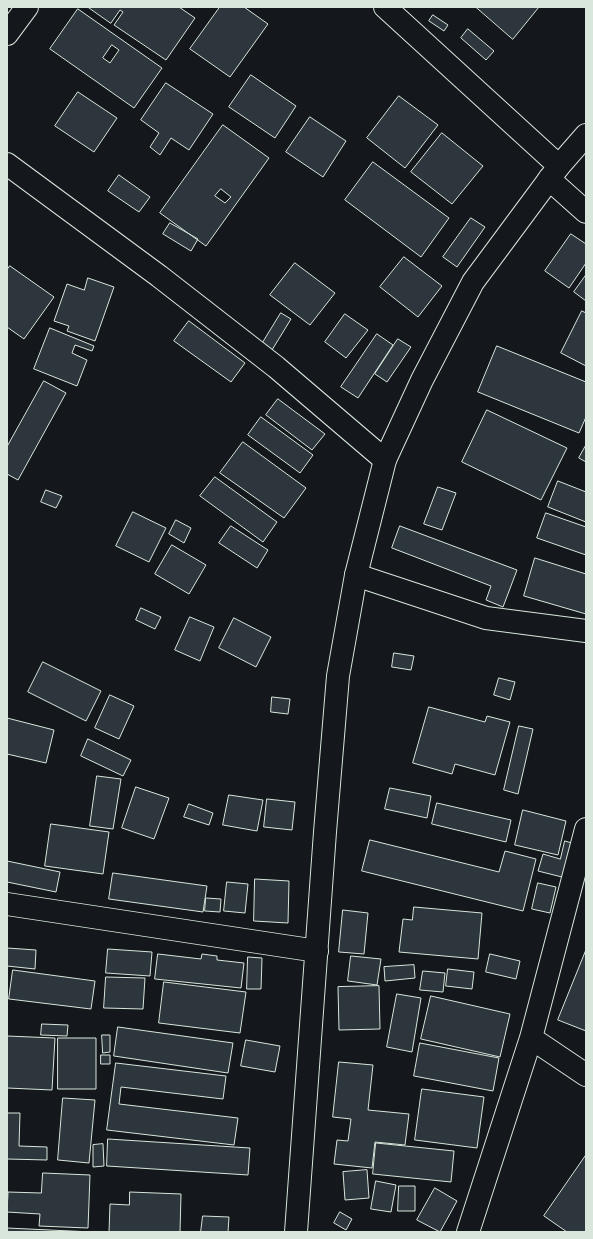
<!DOCTYPE html>
<style>
body{margin:0}
#map{position:relative;width:593px;height:1239px;overflow:hidden;background:#14181c;font-family:"Varela Round",sans-serif}
canvas{display:block}
.frame{position:absolute;inset:0;border:8px solid #d8e6dc;pointer-events:none}
</style>
<div id="map">
<canvas width="593" height="1239"></canvas>
<div class="frame"></div>
</div>
<script>
const g = document.querySelector('canvas').getContext('2d');
g.lineJoin = 'round';
function fillPath(path, color) { g.fillStyle = color; g.fill(path, 'evenodd'); }
function strokePath(path, color, width, dash) { g.strokeStyle = color; g.lineWidth = width; g.lineCap = dash ? 'butt' : 'round'; g.setLineDash(dash || []); g.stroke(path); }
const building = new Path2D(`
 M88,7H179L195,18L166,60L114,25L123,12L120,10L111,23Z
 M220,7H244L268,24L230,77L190,49Z
 M476,7H539L513,39Z
 M78,9L162,68L134,108L50,49ZM112,45L119,50L110,63L103,58Z
 M433,15L448,25L444,31L429,21Z
 M468,29L494,51L486,60L461,38Z
 M251,75L296,106L275,138L229,107Z
 M166,83L213,114L189,150L171,138L160,155L150,147L159,133L141,120Z
 M78,92L117,118L94,152L55,126Z
 M399,96L438,125L405,168L367,138Z
 M310,117L346,141L323,177L286,152Z
 M223,125L269,158L206,246L160,213ZM221,189L231,197L225,203L215,196Z
 M442,133L483,166L452,204L411,172Z
 M373,162L449,218L421,257L345,200Z
 M119,175L150,197L139,212L108,191Z
 M471,218L485,227L457,267L443,257Z
 M170,223L198,239L191,251L163,234Z
 M571,234L586,244V263L569,288L545,271Z
 M404,257L442,286L418,317L380,287Z
 M295,263L335,293L310,325L270,295Z
 M10,266L54,297L24,339L7,327V270Z
 M586,275V301L574,292Z
 M88,278L114,287L95,341L67,331L69,326L54,321L67,284L84,290Z
 M582,311L586,313V366L561,353Z
 M281,313L291,319L272,350L262,344Z
 M345,314L368,330L346,358L325,342Z
 M189,321L245,363L231,382L174,341Z
 M50,328L94,346L92,351L75,345L72,353L87,360L77,386L34,369Z
 M377,334L393,345L358,398L341,387Z
 M398,339L411,347L387,382L375,374Z
 M497,346L586,382V417L579,433L478,392Z
 M44,381L66,393L18,480L7,474V447Z
 M278,399L325,434L312,450L266,415Z
 M487,410L567,448L541,500L462,462Z
 M261,417L313,455L300,473L248,435Z
 M243,442L306,488L284,518L220,473Z
 M586,445V462L579,458Z
 M215,477L277,522L263,542L200,496Z
 M558,481L586,492V522L548,507Z
 M438,487L456,493L442,530L424,524Z
 M46,490L62,496L56,508L41,502Z
 M133,512L166,528L149,562L116,546Z
 M546,513L586,527V555L537,538Z
 M176,520L191,528L184,543L169,534Z
 M231,526L268,550L257,568L219,543Z
 M400,526L517,570L503,607L486,600L491,586L392,548Z
 M172,545L206,565L189,594L155,574Z
 M535,558L586,574V614L524,596Z
 M141,608L161,617L155,629L136,620Z
 M190,617L214,627L200,661L175,650Z
 M234,618L271,637L256,667L219,648Z
 M394,653L414,656L411,670L392,667Z
 M43,662L101,691L86,721L28,692Z
 M499,678L515,682L510,700L494,695Z
 M110,695L134,706L119,739L95,728Z
 M272,697L290,699L288,714L271,712Z
 M429,707L485,722L487,716L510,722L495,775L455,764L452,774L413,763Z
 M7,718L54,730L46,763L7,754Z
 M519,726L533,729L518,794L504,790Z
 M88,739L131,760L123,776L81,756Z
 M97,776L121,779L113,829L90,826Z
 M136,787L169,798L154,839L122,828Z
 M390,788L431,796L427,818L385,809Z
 M229,795L263,800L257,831L223,825Z
 M267,799L295,802L292,830L264,827Z
 M437,803L511,820L506,842L432,824Z
 M189,804L213,813L209,825L184,817Z
 M523,810L566,821L558,855L515,845Z
 M51,824L109,832L103,874L45,866Z
 M370,840L499,872L505,851L536,859L523,911L362,871Z
 M565,841L575,844L566,878L538,871L543,854L560,859Z
 M7,861L60,872L56,892L7,882Z
 M113,873L207,886L203,912L109,899Z
 M255,879L289,881L288,923L254,921Z
 M227,882L248,884L245,913L224,911Z
 M538,883L556,887L550,913L532,909Z
 M206,898L221,899L220,912L205,911Z
 M414,907L482,913L478,959L399,952L403,919L412,920Z
 M343,910L368,913L364,954L339,952Z
 M7,948L36,950L35,969L7,966Z
 M108,949L152,952L150,976L106,973Z
 M586,950V1031L558,1020Z
 M158,954L201,959L202,954L217,956V960L244,963L241,988L155,979Z
 M490,954L520,961L516,979L486,972Z
 M351,956L381,959L377,985L348,981Z
 M248,957L262,958L261,989H247Z
 M414,965L415,978L385,981L384,967Z
 M448,969L474,972L472,989L446,986Z
 M13,970L95,981L91,1009L9,999Z
 M423,971L445,973L443,992L420,990Z
 M106,977L145,978L143,1009L104,1008Z
 M164,982L246,992L240,1033L159,1023Z
 M379,986L380,1029L339,1030L338,987Z
 M397,994L421,998L412,1052L387,1047Z
 M431,996L510,1014L500,1057L421,1039Z
 M42,1024L68,1025L67,1036L41,1035Z
 M118,1027L233,1043L228,1073L114,1056Z
 M102,1035H110V1052L103,1053Z
 M7,1036L55,1038L52,1090L7,1088Z
 M58,1038H96V1089H58Z
 M246,1040L280,1046L275,1072L241,1066Z
 M420,1043L499,1058L493,1091L414,1076Z
 M101,1055H110V1064H101Z
 M339,1062L373,1065L368,1110L409,1114L405,1145L375,1142L372,1168L334,1164L337,1140L348,1141L351,1119L333,1117Z
 M116,1063L226,1076L223,1099L121,1087L119,1104L238,1118L234,1145L107,1130Z
 M422,1089L484,1097L477,1148L415,1140Z
 M63,1098L95,1100L89,1163L58,1160Z
 M7,1113H20L19,1146L47,1147V1160L7,1159Z
 M108,1139L250,1148L248,1175L107,1166Z
 M376,1143L454,1151L451,1182L373,1174Z
 M103,1144L104,1166L93,1167V1145Z
 M586,1155V1232H567L544,1216Z
 M367,1170L369,1198L345,1200L343,1172Z
 M43,1173L90,1175L88,1228L39,1226L40,1214L7,1212L8,1192L41,1193Z
 M376,1181L396,1185L391,1212L371,1209Z
 M399,1186H415V1211H398Z
 M435,1188L457,1201L440,1232L417,1220Z
 M130,1192L181,1194L180,1232H109L110,1204L129,1205Z
 M340,1212L352,1219L346,1230L334,1223Z
 M203,1216L229,1217L228,1232H201Z
 M7,1228L92,1232H7Z`);
fillPath(building, '#2c363c');
strokePath(building, '#d8e6dc', 1);
const minor = new Path2D(`
 M385,7L559,166
 M7,34L27,7
 M7,164L159,276L276,367L385,460
 M549,179L586,212
 M356,575L486,618L586,631
 M7,904L317,951
 M531,1038L586,1075
 M468,1232L531,1038L586,829`);
const tertiary = new Path2D(`
 M296,1232L325,832L338,676L356,575L385,460L422,380L473,282L559,166L586,135`);
strokePath(minor, '#d8e6dc', 24);
strokePath(tertiary, '#d8e6dc', 24);
strokePath(minor, '#14181c', 22);
strokePath(tertiary, '#14181c', 22);
</script>
